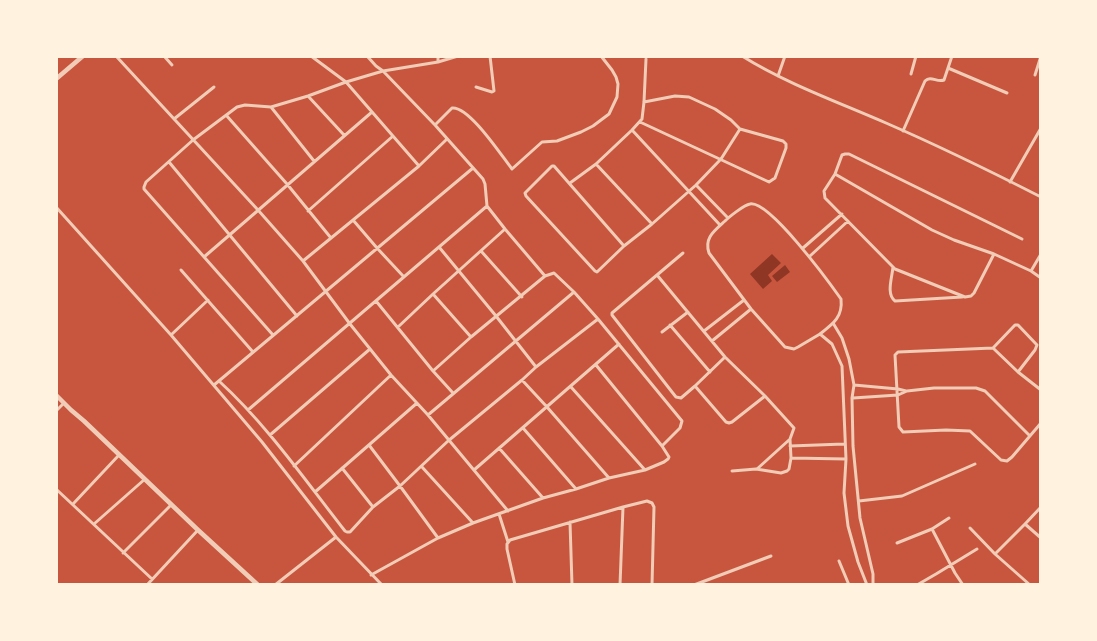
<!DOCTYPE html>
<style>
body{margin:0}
#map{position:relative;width:1097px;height:641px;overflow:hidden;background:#c8553d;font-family:Mulish,sans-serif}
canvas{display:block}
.frame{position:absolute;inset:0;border:58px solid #fff3e0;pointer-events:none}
</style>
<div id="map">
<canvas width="1097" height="641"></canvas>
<div class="frame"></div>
</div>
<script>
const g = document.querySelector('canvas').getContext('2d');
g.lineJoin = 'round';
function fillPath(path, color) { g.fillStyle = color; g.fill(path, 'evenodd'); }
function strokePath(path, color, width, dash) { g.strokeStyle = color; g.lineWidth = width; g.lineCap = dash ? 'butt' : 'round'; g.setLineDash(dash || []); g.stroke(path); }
fillPath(new Path2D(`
 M772,254L781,263L768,275L772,281L763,289L750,274Z
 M785,265L790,272L777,282L772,276Z`), '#8f3625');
strokePath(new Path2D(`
 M116,56L258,210L303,261L350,324L391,375L428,415L508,511
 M164,56L172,65
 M311,56L346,82L383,71L438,62L458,56
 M367,56L376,66L383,71L435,125L483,179L485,184L487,206L505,229L545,276
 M438,56V62
 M742,56C787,84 838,102 886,123C939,146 990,171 1041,197
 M948,68L1007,93
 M911,74L916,56
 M1035,75L1041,56
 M778,76L785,56
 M476,87L492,92L494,91L490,56
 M308,96L344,135
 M271,107L314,161
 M226,115L287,184L331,238
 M174,119L214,87
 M640,122L769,182L775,178L786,148V144L783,141L740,129L731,120L715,109L689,97L675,96L644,102
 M435,125L452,108C469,106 501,155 512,169L542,142L557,141L581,132L593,126L609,114L617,97L618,84L616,77L612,70L601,56
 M632,130L720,225
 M903,131L925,81C931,75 937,83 944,80L952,56
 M169,162L297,316
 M596,164L652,224
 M835,174L932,230L954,240L994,254L1031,271L1041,278
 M1010,182L1041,128
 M570,183L596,164L632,130L642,119L644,102L646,59
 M696,185L728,218
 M56,207L171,335L262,442L336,537L382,585
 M308,211L393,136
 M353,220L377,248L404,277
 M624,246L554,166H552L525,193L526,196L595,271L597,272L624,246L652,224L696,185L721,159L740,129
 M439,247L496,316L536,367
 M803,248L842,214
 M481,251L522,297
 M683,253L612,313V315L672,392L676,397L681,398L695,386L726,422L729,423L732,422L765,396
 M994,254L974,293L971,296L965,297L895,269L825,198L824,191L835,174L842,155L845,154H849L1022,239
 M810,256L848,221
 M204,257L372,112
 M303,261L419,166L447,139
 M893,267C892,278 886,294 895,301L962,297
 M181,270L253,352
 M1031,271L1041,254
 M657,275L725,357L765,396L794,428L790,439L791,458L789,469L787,471L781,473L756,469L732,471
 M433,294L505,229
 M376,301L433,371L453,393
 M833,323L842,338L849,359L854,385L852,398L853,446L860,518L873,574V585
 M670,325L710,372
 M398,327L433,294L471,337
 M704,331L744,300
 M662,332L688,312
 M820,334C833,324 843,317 841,299C829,282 769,200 750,204C744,205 729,217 725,221C714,231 704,238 709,253L751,309L785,347L794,349L798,347L820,334L832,344L842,366L846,459L844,493L848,526L858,562L867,585
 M171,335L208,300
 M273,335L144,189V187L146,182L193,140L237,107L245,105L271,107L308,96L346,82L419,166
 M712,341L751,309
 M993,348L1018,372L1041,390
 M433,371L471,337L545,276L554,273L574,292L598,319L682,421L680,428L662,446
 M1018,372L1035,350L1037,345L1018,325H1015L993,348L898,352L895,355L899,427L903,432L946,430L970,431L1001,460L1007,461L1012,457L1041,423
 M522,380L547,407L609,478
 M219,381C267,425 305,480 345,531L347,532H350L373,507
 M214,385L473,168
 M854,385L898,389L906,391
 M695,386L725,357
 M571,387L645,470
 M853,398L898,395L907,391L934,388H976L985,391L1030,436
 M248,410L487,206
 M56,411L64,403
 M428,415L574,292
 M523,428L576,489
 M270,435L370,349
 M369,445L400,486L438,538
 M790,446L844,444
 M499,448L543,498
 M791,458L846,459
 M294,466L391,375
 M422,467L473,523
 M342,468L373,507L400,486L448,441L522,380L536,367L598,319
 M757,469L789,440
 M474,470L619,344
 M56,489L152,579
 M315,492L417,403
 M859,501L902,496L975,464
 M73,504L119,455
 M499,514L508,542
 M570,522L572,585
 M94,524L145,479
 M1025,524L1041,538
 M970,528L995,554L1030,585
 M932,529L955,573L963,585
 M897,543L932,529L949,518
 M123,553L171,505
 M995,554L1025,524L1041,507
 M839,561L849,585
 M371,575L438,538L473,523L543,498L576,489L609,478L645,470L664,462L668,459L669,457L662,446L596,365
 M147,585L198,530
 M275,585L336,537
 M515,585L507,549V544L510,540L623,507L647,501L652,503L654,507L652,585
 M620,585L623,507
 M694,585L771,556
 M917,585L936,574L977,549`), '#f1ccb7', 3);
strokePath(new Path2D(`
 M56,79L83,56
 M56,395L71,410L84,421L198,530L258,585`), '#f1ccb7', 4.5);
</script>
